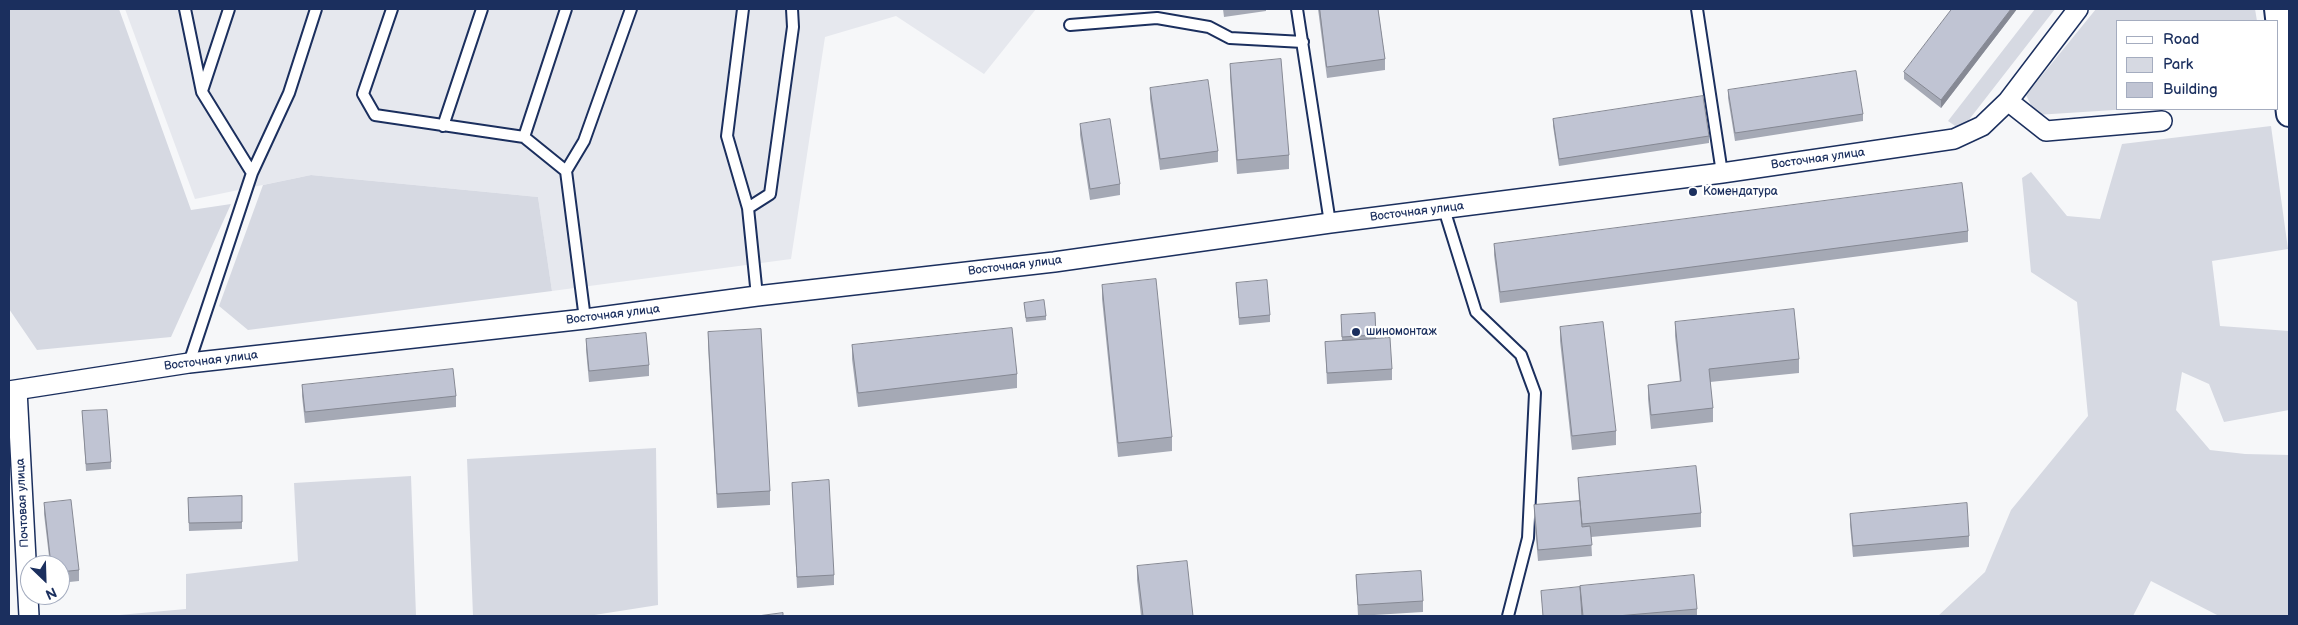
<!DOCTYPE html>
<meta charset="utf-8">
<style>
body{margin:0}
#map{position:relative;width:2298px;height:625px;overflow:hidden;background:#f6f7f9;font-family:"Balsamiq Sans",sans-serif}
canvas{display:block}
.frame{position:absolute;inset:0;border:10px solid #1b2f5e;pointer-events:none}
.legend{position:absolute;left:2116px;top:20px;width:162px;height:90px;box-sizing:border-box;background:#fff;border:1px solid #a4acbf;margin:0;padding:6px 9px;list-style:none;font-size:15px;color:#1b2f5e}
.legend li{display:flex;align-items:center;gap:10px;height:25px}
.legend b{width:25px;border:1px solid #a4acbf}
.north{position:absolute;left:20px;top:555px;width:50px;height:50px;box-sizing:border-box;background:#fff;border:1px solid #a4acbf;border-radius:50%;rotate:156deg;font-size:14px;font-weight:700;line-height:20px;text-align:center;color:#1b2f5e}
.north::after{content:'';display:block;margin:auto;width:18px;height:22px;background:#1b2f5e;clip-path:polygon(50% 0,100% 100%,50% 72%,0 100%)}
</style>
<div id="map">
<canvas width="2298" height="625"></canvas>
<div class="frame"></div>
<ul class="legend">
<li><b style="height:6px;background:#fff"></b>Road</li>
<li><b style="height:14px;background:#d6d9e2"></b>Park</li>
<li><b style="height:14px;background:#c0c4d3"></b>Building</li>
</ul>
<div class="north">N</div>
</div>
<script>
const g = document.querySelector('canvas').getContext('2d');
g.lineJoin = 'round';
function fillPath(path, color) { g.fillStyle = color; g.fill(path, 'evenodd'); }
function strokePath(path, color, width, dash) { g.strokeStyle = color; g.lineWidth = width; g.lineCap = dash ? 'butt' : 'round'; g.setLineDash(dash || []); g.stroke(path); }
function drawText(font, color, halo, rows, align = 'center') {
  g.font = font + ' "Balsamiq Sans",sans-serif'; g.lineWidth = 4.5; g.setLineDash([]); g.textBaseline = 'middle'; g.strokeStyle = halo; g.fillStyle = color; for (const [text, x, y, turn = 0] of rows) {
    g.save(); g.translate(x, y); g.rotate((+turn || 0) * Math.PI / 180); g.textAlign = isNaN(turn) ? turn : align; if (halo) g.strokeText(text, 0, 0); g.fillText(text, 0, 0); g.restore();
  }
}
fillPath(new Path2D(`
 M125,9H1036L984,74L896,16L825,37L791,259L552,291L538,197L311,175L195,199Z`), '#e6e8ee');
fillPath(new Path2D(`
 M9,9H119L191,210L231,204L171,337L37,350L9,309Z
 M2035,9H2055L1961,130L1948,121Z
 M2096,9H2255L2257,21H2117V109H2130L2036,115L2026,95Z
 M2271,126L2288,249L2212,261L2220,326L2289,331V410L2224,422L2209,384L2182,372L2176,410L2210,450L2245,454L2289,455V616H2219L2151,581L2133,616H1938L1985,572L2011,510L2088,416L2077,302L2031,272L2022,178L2031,172L2067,216L2100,219L2122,144Z
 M311,175L538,197L552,291L248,330L219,306L263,185Z
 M656,448L658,605L588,616H473L467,459Z
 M411,476L416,616H108L186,609V574L298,561L294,483Z`), '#d6d9e2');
const service = new Path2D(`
 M185,9L202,92L252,173
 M392,9L363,94L375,115L524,137L566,171
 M743,9L727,136L748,208L757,296
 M1297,9L1330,223
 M1697,9L1722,173
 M1070,25L1157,18L1209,27L1230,38L1303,42
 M202,91L229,9
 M443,126L482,9
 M524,137L566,9
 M748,208L770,194L793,27L792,9
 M1444,209L1476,312L1521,355L1535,393L1528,538L1508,616
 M585,319L566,171L584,141L631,9
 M189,363L252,173L289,93L316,9`);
const minor = new Path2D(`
 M2008,101L2046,131L2162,121
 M17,390L29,616
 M9,391L189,363L585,319L757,296L1054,262L1330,223L1722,173L1954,139L1982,126L2008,101L2078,9`);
const tertiary = new Path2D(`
 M2277,9L2289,114`);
strokePath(service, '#1b2f5e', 14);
strokePath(minor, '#1b2f5e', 22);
strokePath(tertiary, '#1b2f5e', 28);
strokePath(service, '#fff', 10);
strokePath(minor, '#fff', 19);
strokePath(tertiary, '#fff', 24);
fillPath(new Path2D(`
 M1223,9H1266V11L1224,17Z
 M1318,9H1378L1385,59V70L1327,78Z
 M1952,9H2017L1941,108L1904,79V72Z
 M1230,64L1289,155V169L1237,174L1230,78Z
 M1150,88L1218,151V162L1160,170L1150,99Z
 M1728,90L1863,114V121L1735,141L1728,98Z
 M1553,119L1709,136V143L1559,166L1553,126Z
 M1080,124L1120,184V195L1090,200L1080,135Z
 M1968,231V242L1500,303L1494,255V244Z
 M1236,283L1270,315V322L1239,325Z
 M1102,285L1172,437V451L1118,457L1102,299Z
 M1024,303L1046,316V320L1026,322Z
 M1375,313L1376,339L1392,369V380L1327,384L1325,342L1342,341L1341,323Z
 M1675,322L1799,359V373L1710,382L1713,408V422L1651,429L1648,399V385L1680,382L1675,336Z
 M1560,327L1616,431V445L1572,450L1560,341Z
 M708,332L770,491V505L717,508L708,346Z
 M586,339L649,365V376L589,382L586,350Z
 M852,345L1017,374V388L858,407L852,359Z
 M302,385L456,396V407L305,423L302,396Z
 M82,411L111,462V469L86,471Z
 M1578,478L1701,513V527L1591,537L1592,556L1538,561L1534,516V505L1579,501Z
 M792,483L834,575V585L797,588Z
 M242,496V529L189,531L188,498Z
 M44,503L79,570V581L60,583V565H50L44,514Z
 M1850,514L1969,536V547L1853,557L1850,525Z
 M1137,566L1193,616H1141L1137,580Z
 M1356,575L1423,601V612L1358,616Z
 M1541,591L1697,609V616H1543Z`), '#a5a9b5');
fillPath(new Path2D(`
 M2011,9H2017L1941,108V100Z`), '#868994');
const building = new Path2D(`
 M1320,9H1378L1385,59L1327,67Z
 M1952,9H2011L1941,100L1904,72Z
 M1281,59L1289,155L1237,160L1230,64Z
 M1856,71L1863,114L1735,133L1728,90Z
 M1208,80L1218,151L1160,159L1150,88Z
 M1703,96L1709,136L1559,159L1553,119Z
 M1110,119L1120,184L1090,189L1080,124Z
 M1962,183L1968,231L1500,292L1494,244Z
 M1156,279L1172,437L1118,443L1102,285Z
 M1267,280L1270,315L1239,318L1236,283Z
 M1044,300L1046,316L1026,318L1024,303Z
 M1794,309L1799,359L1709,369L1713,408L1651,415L1648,385L1681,381L1675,322Z
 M1375,313L1376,335L1342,337L1341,315Z
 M1603,322L1616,431L1572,436L1560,327Z
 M1012,328L1017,374L858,393L852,345Z
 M761,329L770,491L717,494L708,332Z
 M646,333L649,365L589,371L586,339Z
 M1390,338L1392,369L1327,373L1325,342Z
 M453,369L456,396L305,412L302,385Z
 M107,410L111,462L86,464L82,411Z
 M1696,466L1701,513L1582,524L1578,478Z
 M829,480L834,575L797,577L792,483Z
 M242,496V522L189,523L188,498Z
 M71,500L79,570L60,572V565H51L44,503Z
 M1580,501L1582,527L1590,526L1592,545L1538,550L1534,505Z
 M1967,503L1969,536L1853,546L1850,514Z
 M1187,561L1193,616H1143L1137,566Z
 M1421,571L1423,601L1358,605L1356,575Z
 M1694,575L1697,609L1617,616H1583L1580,586Z
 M1580,587L1582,616H1543L1541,591Z
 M783,613V616H758Z`);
fillPath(building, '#c0c4d3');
strokePath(building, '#868994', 1);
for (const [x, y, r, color] of [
 [1693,192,5,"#1b2f5e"],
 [1356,332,5,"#1b2f5e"]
]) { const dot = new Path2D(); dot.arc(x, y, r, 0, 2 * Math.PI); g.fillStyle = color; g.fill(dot); strokePath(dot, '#fff', 2); }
drawText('12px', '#1b2f5e', '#fff', [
 ["Восточная улица",1818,159,-8],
 ["Восточная улица",1417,212,-7],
 ["Восточная улица",1015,266,-7],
 ["Восточная улица",613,315,-7],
 ["Восточная улица",211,361,-7],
 ["Почтовая улица",23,503,-93]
]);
drawText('12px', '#1b2f5e', '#fff', [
 ["Комендатура",1703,192],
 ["шиномонтаж",1366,332]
], 'left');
</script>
